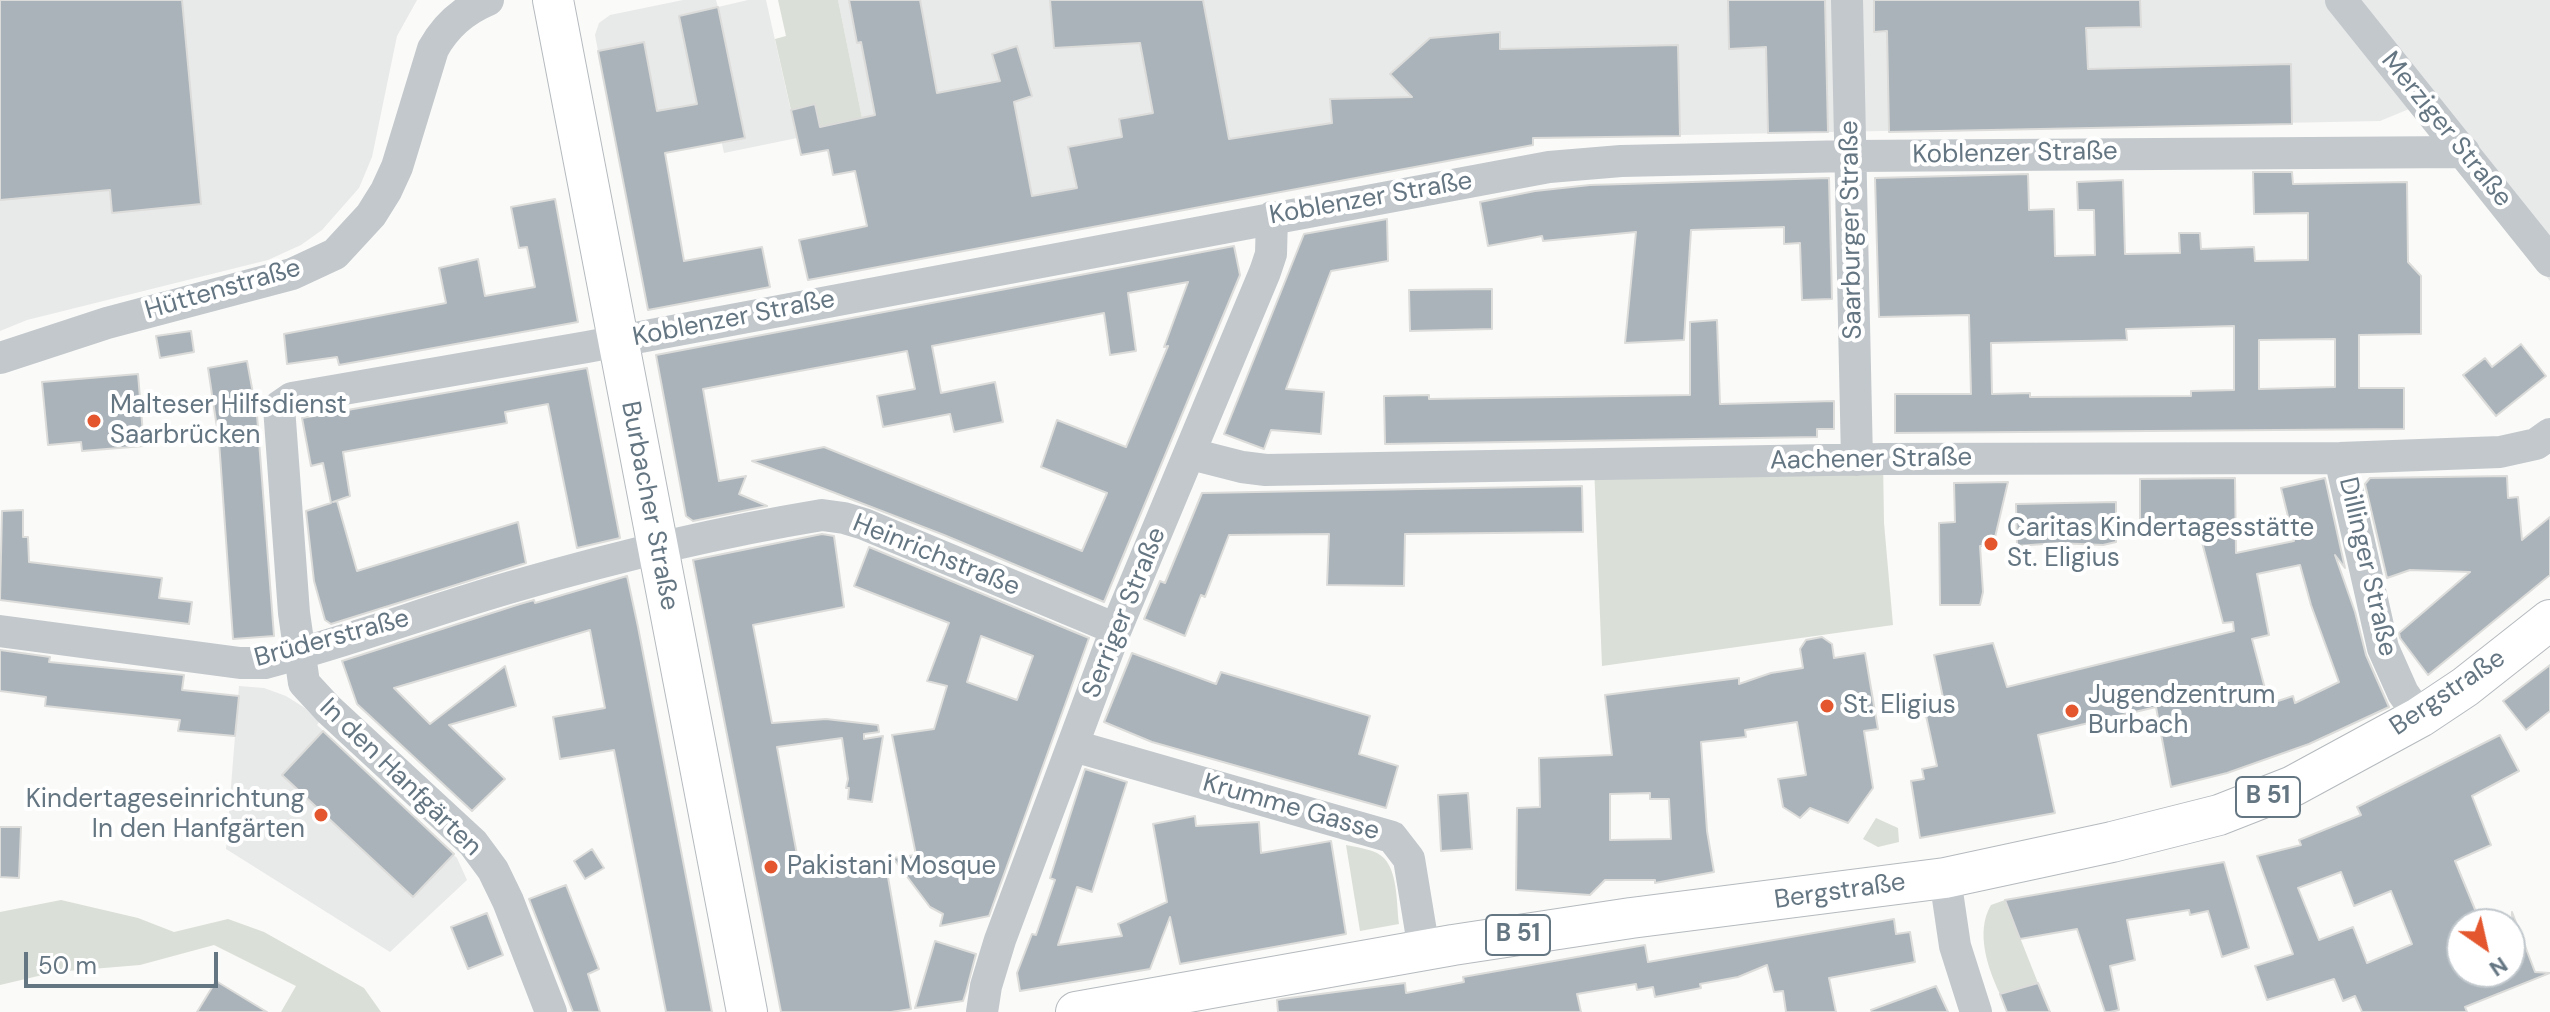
<!DOCTYPE html>
<meta charset="utf-8">
<style>
body{margin:0}
#map{position:relative;width:2550px;height:1012px;overflow:hidden;background:#fafaf8;font-family:"DM Sans",sans-serif}
canvas{display:block}
.north{position:absolute;left:2446px;top:908px;width:80px;height:80px;box-sizing:border-box;background:#fff;border:2px solid #c1c8cd;border-radius:50%;rotate:146deg;font-size:22px;font-weight:700;line-height:32px;text-align:center;color:#657683}
.north::after{content:'';display:block;margin:auto;width:28px;height:36px;background:#e4572e;clip-path:polygon(50% 0,100% 100%,50% 72%,0 100%)}
.scale{position:absolute;left:24px;top:952px;width:194px;height:36px;box-sizing:border-box;border:4px solid #657683;border-top:0;padding-left:10px;font-size:24px;line-height:28px;white-space:nowrap;color:#657683;-webkit-text-stroke:6px #fff;paint-order:stroke}
</style>
<div id="map">
<canvas width="2550" height="1012"></canvas>
<div class="north">N</div>
<div class="scale">50 m</div>
</div>
<script>
const g = document.querySelector('canvas').getContext('2d');
g.lineJoin = 'round';
function fillPath(path, color) { g.fillStyle = color; g.fill(path, 'evenodd'); }
function strokePath(path, color, width, dash) { g.strokeStyle = color; g.lineWidth = width; g.lineCap = dash ? 'butt' : 'round'; g.setLineDash(dash || []); g.stroke(path); }
function drawText(font, color, halo, rows, align = 'center') {
  g.font = font + ' "DM Sans",sans-serif'; g.lineWidth = 8; g.setLineDash([]); g.textBaseline = 'middle'; g.strokeStyle = halo; g.fillStyle = color; for (const [text, x, y, turn = 0] of rows) {
    g.save(); g.translate(x, y); g.rotate((+turn || 0) * Math.PI / 180); g.textAlign = isNaN(turn) ? turn : align; if (halo) g.strokeText(text, 0, 0); g.fillText(text, 0, 0); g.restore();
  }
}
fillPath(new Path2D(`
 M0,0H417L397,36L372,157L359,188L322,230L301,245L268,260L27,320L0,331Z
 M683,0H716L718,7L748,0H766L797,138L724,153L721,139L704,142V146L619,162L595,35L599,23L610,15Z
 M838,0H2550V281L2414,107L2380,121L1534,138L1533,145L1173,212L1164,171L890,223L867,143Z
 M239,686L264,688L286,696L305,708L319,722L317,725L457,858L467,880L390,952L226,849Z`), '#e8e9e9');
fillPath(new Path2D(`
 M778,0H838L862,118L820,127L815,104L791,110L775,39L786,36Z
 M1883,459L1884,523L1893,625L1602,666L1594,465Z
 M1876,818L1898,828L1899,842L1878,847L1863,839Z
 M1346,845C1356,847 1368,849 1377,853C1399,864 1396,903 1399,924L1360,931Z
 M61,900L138,918L174,932L228,919L264,932L364,988L381,1012H281L296,986L214,945L140,965L55,972L0,985V912Z
 M2005,900L2038,983L2000,994C1988,969 1975,932 1991,905Z`), '#dadfd7');
const building = new Path2D(`
 M0,0H182L201,204L112,213L110,190L0,200Z
 M849,0H920L937,93L1000,81L992,54L1017,46L1032,96L1014,102L1032,196L1077,188L1068,147L1122,137L1119,119L1153,113L1140,43L1054,48L1050,0H1203L1229,139L1332,123L1330,99L1412,97L1390,74L1430,38L1500,32V49L1678,45L1680,136L1533,138V145L808,280L799,240L867,226L855,171L833,175L828,150L801,155L791,110L815,104L820,127L875,115L861,42L857,43Z
 M1728,0H1825L1828,132L1768,133L1766,47L1729,49Z
 M1874,0H2140L2141,27L2086,28L2088,69L2291,64L2292,124L1889,132L1887,31L1874,32Z
 M718,7L745,138L665,153L684,261L762,247L770,287L648,310L598,51L644,42L657,111L697,104L679,16Z
 M2253,172H2292L2293,184L2407,182L2408,262L2421,276V334L2359,335V388H2404V429L1895,433V394H1971L1969,315L1879,317L1875,178L2028,174L2029,210L2054,209L2055,256L2095,255L2094,210H2078L2077,182L2123,180L2125,254L2180,253L2179,233H2200L2201,249L2254,247L2255,261L2308,260V213L2254,214ZM2234,326V390L2191,391V396L2030,397V393L1992,394L1991,343L2127,340L2126,329ZM2335,339V387L2259,389V340Z
 M1829,178L1832,299L1802,300L1800,243L1784,244V227L1691,230L1684,340L1625,343L1636,232L1543,241L1542,236L1488,246L1480,202L1535,191L1590,185Z
 M555,199L578,322L339,365L337,357L287,364L284,334L446,303L439,268L478,259L485,296L535,287L527,247L519,248L511,207Z
 M1387,219L1388,261L1331,271L1286,389L1324,392L1321,434L1271,430L1264,449L1224,434L1304,234Z
 M1234,246L1240,275L1104,602L944,535L752,461L824,447L1082,551L1107,493L1041,467L1057,420L1126,447L1168,346L1164,347L1188,282L1128,293L1136,351L1110,355L1104,313L932,346L941,393L995,382L1003,422L954,432L950,414L883,427L877,396L915,389L907,351L703,389L719,481L746,476L739,494L767,506L693,521L686,516L656,355Z
 M1492,289V329L1410,331L1409,290Z
 M1717,320L1720,404L1834,401V429H1817V437L1385,444L1384,396L1429,395V399L1690,395V322Z
 M191,331L194,352L160,358L156,336Z
 M2521,344L2546,376L2496,416L2463,375L2485,358L2492,367Z
 M247,361L257,415L274,636L233,639L219,441L208,368Z
 M587,368L620,538L577,548L548,404L505,412L507,423L343,452L350,496L333,502L337,501L357,571L518,522L526,563L331,624L325,620L314,581L306,511L331,503L323,463L311,466L302,418Z
 M138,374L144,446L82,451L81,442L48,445L42,382Z
 M2507,476L2508,498L2518,497L2522,540L2550,517V575L2428,675L2400,638L2399,633L2470,572L2410,570L2387,578L2365,484L2370,478Z
 M2235,478L2236,553L2294,541L2281,488L2325,478L2345,568L2335,555L2355,612L2366,655L2389,707L2309,744L2227,773L2171,787L2156,707L2038,735L2055,813L1920,838L1911,781L1924,779L1922,769L1937,766L1925,711L1945,707L1934,655L1993,643L2007,687L2234,631L2233,622L2223,623L2196,519L2140,520V479ZM2300,565L2311,605L2339,682L2295,703L2293,696L2269,704L2252,639L2269,635L2257,574Z
 M2008,482L1993,546H1980L1983,592L1980,605H1940L1939,523L1955,522L1954,483Z
 M1582,486L1583,532L1405,534L1404,586L1327,585L1329,534L1229,535L1205,597L1201,595L1185,636L1144,619L1160,581L1165,583L1202,493Z
 M2116,502V542L2103,545L2057,543L2017,546L2016,504Z
 M23,510V537H28L29,562L162,578L159,598L192,602L189,624L0,600L2,511Z
 M822,534L834,536L844,607L753,625L772,723L826,719L878,725L879,732L864,734V739L883,736L872,802L848,799L849,788H846L848,779L842,738L777,747L800,871L885,860L911,1009L891,1012H781L693,560Z
 M869,547L1089,638L989,916L940,926L943,914L930,907L893,858L916,855L892,735L934,729L947,686L927,681L949,623L854,586ZM981,636L1033,656L1017,700L967,682Z
 M627,576L638,627L712,1012H666L614,750L560,759L553,717L605,708L590,630L394,688L430,724L505,666L516,706L449,725L505,779L472,811L357,704L342,661L520,604L534,600L535,603Z
 M1822,637L1832,644L1834,658L1865,653L1878,729L1864,731L1873,788L1848,823L1810,808L1800,818L1783,807L1778,779L1806,775L1797,722L1745,730L1746,737L1701,742L1707,831L1714,872L1655,883V880H1605L1590,895L1516,890L1517,808L1540,807L1539,758L1612,755L1605,695L1739,678V684L1771,673L1803,668L1800,649L1806,640ZM1650,793V799H1669L1671,839L1610,840V794Z
 M0,650L50,657L49,662L184,675L182,690L239,696L235,736L178,731L180,720L45,706L46,697L0,691Z
 M1132,653L1216,684L1221,672L1370,716L1359,754L1398,766L1386,808L1152,742L1104,722Z
 M2550,665V711L2526,730L2503,701Z
 M323,731L454,854L413,897L282,775Z
 M2500,735L2519,771L2472,796L2491,845L2455,861L2481,924H2462V972H2510L2512,912L2535,972L2550,973L2465,1007L2467,1012H2362L2355,996L2343,1001L2334,979L2267,1000L2255,966L2293,954L2257,856L2301,845L2299,840L2361,815L2357,807ZM2341,872L2354,906L2391,891L2412,944L2367,963L2353,927L2319,940L2298,888Z
 M1085,769L1127,782L1092,892L1077,887L1058,945L1122,936L1118,924L1167,902L1153,824L1195,816L1196,826L1259,822L1261,853L1331,841L1346,934L1180,964L1170,917L1150,969L1020,991L1017,973L1032,934L1036,935L1055,880L1050,878Z
 M1468,793L1472,849L1441,851L1438,795Z
 M0,827H21L19,878L0,877Z
 M592,849L604,868L585,879L574,861Z
 M2224,862L2249,948L2222,957L2208,911L2190,915L2189,910L2127,920L2135,960L2110,966L2119,1010L2110,1012H2105L2077,929L2020,939L2005,900Z
 M566,885L599,969L588,974L600,1012H573L529,899Z
 M487,913L503,955L468,969L451,927Z
 M1894,919L1896,934L1910,932L1915,962L1829,978L1836,1012H1786L1783,991L1774,992L1767,965L1738,977L1700,984L1701,988L1655,997L1653,987L1637,990L1636,984L1577,994L1581,1012H1278L1277,1000L1282,999L1405,983L1406,993L1464,982L1463,977L1645,945L1648,962Z
 M935,941L976,954L966,992L963,1001L915,1008Z
 M216,981L267,1012H197Z
 M2038,983L2050,1012H2007L2000,994Z
 M1936,986L1948,1012H1872L1871,1010Z`);
fillPath(building, '#aab3b9');
strokePath(building, '#dcdcda', 2);
const major = new Path2D(`
 M553,0L747,1012
 M1076,1012L1453,945L1631,918L1945,878L2112,842L2219,815L2293,786L2420,717L2465,687L2550,620`);
strokePath(major, '#b5babe', 42);
strokePath(new Path2D(`
 M1847,0L1857,460
 M2341,0L2550,261
 M0,358L107,323L292,274L335,254L371,215L386,191L397,167L433,49C445,27 464,10 488,0
 M1191,454L1242,467L1266,470L1883,459L2340,458L2500,452L2536,444L2550,434
 M2340,458L2383,648L2403,693L2420,717
 M0,631L240,663H265C350,641 431,610 515,586C615,557 719,532 822,515L844,518L864,524L1116,629
 M1074,746L1392,837L1409,859L1424,950
 M1945,878L1955,946L1976,1012
 M551,1012L508,901L493,870L473,843L328,709L304,683L294,613L279,407L292,398L587,347L1549,167L1621,161L1851,156L2464,152
 M982,1012L986,986L1000,940L1116,629L1265,272L1271,254L1272,217`), '#c3c8cc', 32);
strokePath(major, '#fff', 40);
for (const [x, y, r, color] of [
 [94,421,8,"#e4572e"],
 [1991,544,8,"#e4572e"],
 [1827,706,8,"#e4572e"],
 [2072,711,8,"#e4572e"],
 [321,815,8,"#e4572e"],
 [771,867,8,"#e4572e"]
]) { const dot = new Path2D(); dot.arc(x, y, r, 0, 2 * Math.PI); g.fillStyle = color; g.fill(dot); strokePath(dot, '#fff', 3); }
for (const [x, y, w] of [
 [2268,797,64],
 [1518,935,64]
]) { const box = new Path2D(); box.roundRect(x - w / 2, y - 20, w, 40, 6); g.fillStyle = '#fff'; g.fill(box); strokePath(box, '#657683', 2); }
drawText('bold 24px', '#657683', null, [
 ["B 51",2268,797],
 ["B 51",1518,935]
]);
drawText('26px', '#657683', '#fff', [
 ["Merziger Straße",2446,130,51],
 ["Koblenzer Straße",2015,154,-1],
 ["Koblenzer Straße",1371,199,-10],
 ["Saarburger Straße",1852,230,-91],
 ["Hüttenstraße",223,290,-16],
 ["Koblenzer Straße",734,319,-11],
 ["Aachener Straße",1871,460,-1],
 ["Burbacher Straße",649,506,79],
 ["Heinrichstraße",936,556,22],
 ["Dillinger Straße",2367,567,77],
 ["Serriger Straße",1125,613,-68],
 ["Brüderstraße",332,639,-15],
 ["Bergstraße",2448,693,-34],
 ["In den Hanfgärten",400,778,44],
 ["Krumme Gasse",1291,808,16],
 ["Bergstraße",1840,892,-8]
]);
drawText('26px', '#657683', '#fff', [
 ["Malteser Hilfsdienst",110,406],
 ["Saarbrücken",110,436],
 ["Caritas Kindertagesstätte",2007,529],
 ["St. Eligius",2007,559],
 ["Jugendzentrum",2088,696],
 ["Burbach",2088,726],
 ["St. Eligius",1843,706],
 ["Kindertageseinrichtung",305,800,"right"],
 ["In den Hanfgärten",305,830,"right"],
 ["Pakistani Mosque",787,867]
], 'left');
</script>
